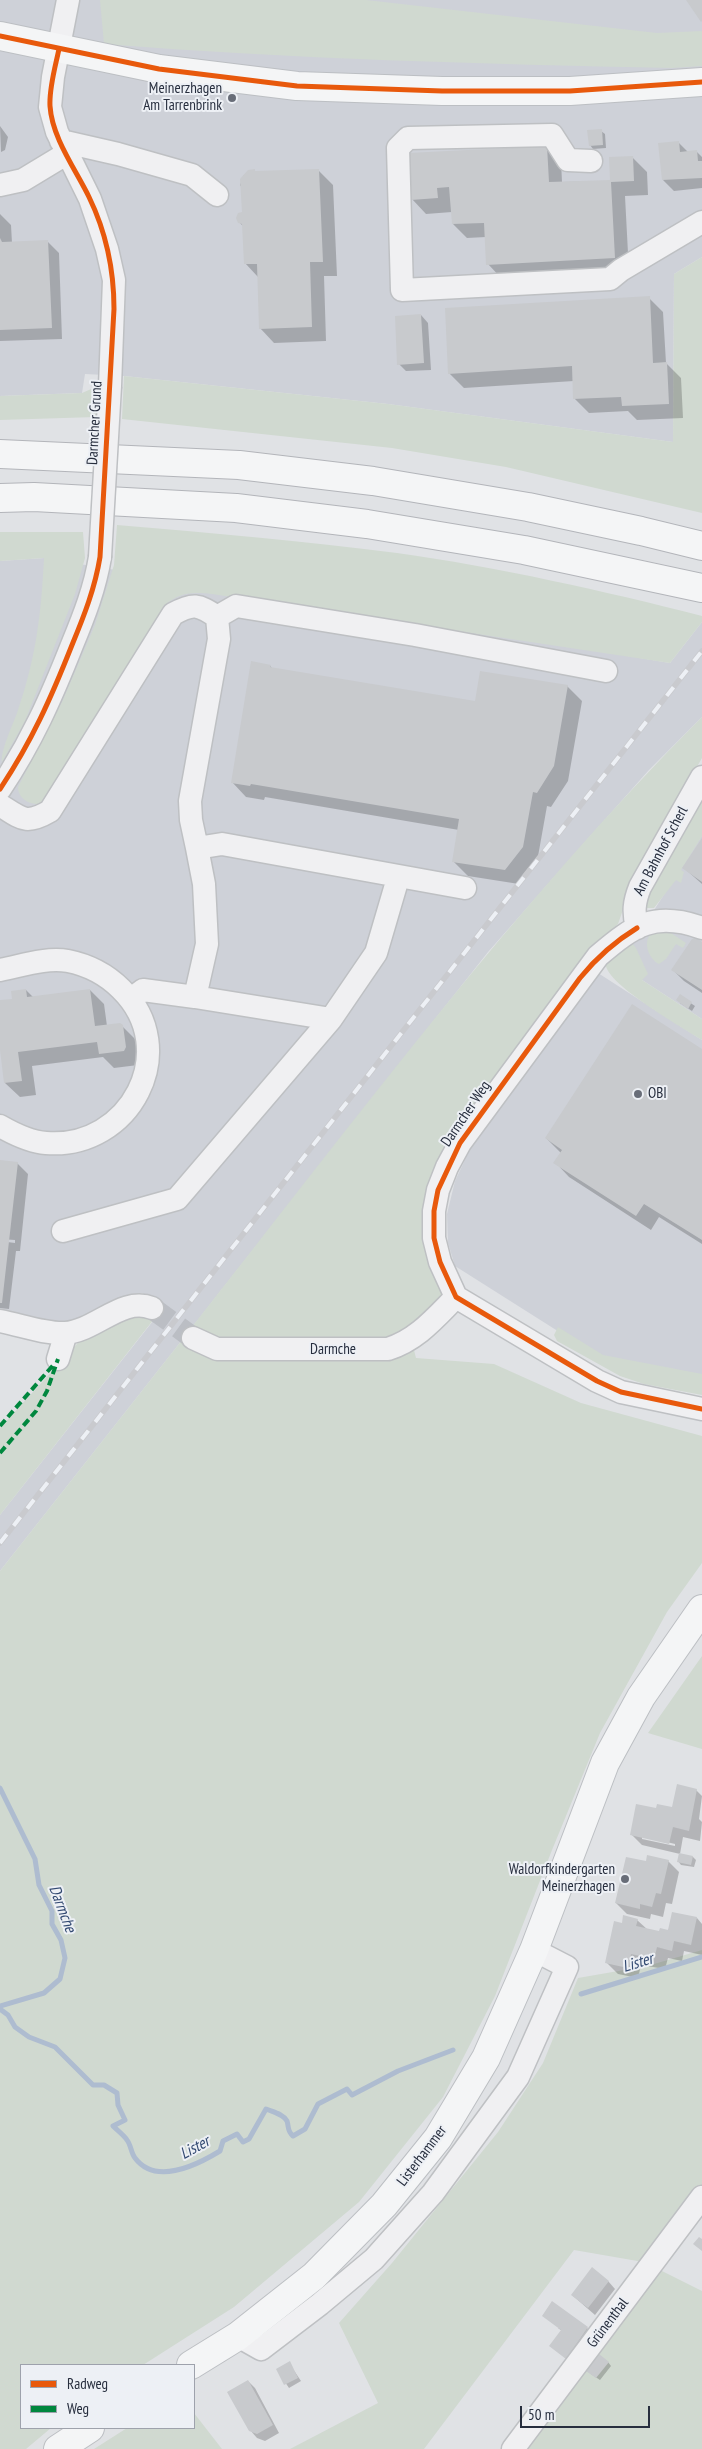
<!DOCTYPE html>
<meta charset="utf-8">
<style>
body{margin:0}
#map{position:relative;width:702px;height:2449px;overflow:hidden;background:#e0e2e5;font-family:"PT Sans Narrow",sans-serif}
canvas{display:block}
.legend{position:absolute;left:20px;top:2364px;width:175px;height:65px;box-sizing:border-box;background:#edf0f5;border:1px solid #9ea2ac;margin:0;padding:6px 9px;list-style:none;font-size:15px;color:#272e3e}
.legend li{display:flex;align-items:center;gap:10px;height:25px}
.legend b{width:25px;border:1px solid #9ea2ac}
.scale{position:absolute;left:520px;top:2406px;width:130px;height:22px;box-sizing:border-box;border:2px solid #272e3e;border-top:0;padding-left:6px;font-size:15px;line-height:18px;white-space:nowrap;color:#272e3e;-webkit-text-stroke:4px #edf0f5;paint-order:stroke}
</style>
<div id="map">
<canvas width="702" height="2449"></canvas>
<ul class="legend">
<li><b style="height:6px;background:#e8590c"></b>Radweg</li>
<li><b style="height:6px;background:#00873e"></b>Weg</li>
</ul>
<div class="scale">50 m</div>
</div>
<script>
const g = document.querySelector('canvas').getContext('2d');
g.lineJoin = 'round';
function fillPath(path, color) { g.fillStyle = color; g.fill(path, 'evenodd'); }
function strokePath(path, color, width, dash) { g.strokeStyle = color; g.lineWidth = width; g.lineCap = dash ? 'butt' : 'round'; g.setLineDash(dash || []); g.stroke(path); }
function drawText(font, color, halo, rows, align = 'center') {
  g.font = font + ' "PT Sans Narrow",sans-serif'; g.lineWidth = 4; g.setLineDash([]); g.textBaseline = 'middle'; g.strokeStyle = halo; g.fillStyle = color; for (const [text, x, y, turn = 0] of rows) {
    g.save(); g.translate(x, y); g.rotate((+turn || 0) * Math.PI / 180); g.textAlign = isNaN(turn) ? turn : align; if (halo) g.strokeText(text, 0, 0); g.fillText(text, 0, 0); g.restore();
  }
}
fillPath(new Path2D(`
 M0,0H702V257L674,274L673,442L388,404L124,376L85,374L82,393L0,396Z
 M44,558L670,663L702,622V717L648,771L488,952L0,1571V1515L164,1307L142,1293L76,1325L0,1316V561Z
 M702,835V1019L619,965Z
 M598,973L702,1040V1386L613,1366L455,1266L448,1243L447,1214L455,1181L471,1147Z`), '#ced1d8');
fillPath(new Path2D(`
 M100,0H366L657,33L702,31V66L672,68C482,64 293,59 104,44Z
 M702,257V513L506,467L392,448L122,419L124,376L388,404L673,442L674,274Z
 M98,386L96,417L0,420V396L82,393Z
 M117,525C211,533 304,541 397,553C497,567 605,591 702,616V622L670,663L212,594C193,592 180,592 165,605L41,804C30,805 18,799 18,787L62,702L95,625L114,565Z
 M0,532H83L85,558L75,594L25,721L2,762C0,752 13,724 17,713C36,658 41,616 44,558L0,561Z
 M702,717V758L650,848L631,887L618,924L582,958L462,1124L423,1220L426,1255L442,1288V1295L438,1303L427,1316L385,1343H219L191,1328C356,1119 514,905 702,717Z
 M702,787V836L681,870L684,872L681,883L676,880L654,908H645L641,894Z
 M660,931H668L686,943L683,948L676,944L666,959L659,964C649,959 644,945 649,936Z
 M632,943L636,948L648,974L642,980L702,1019V1040C685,1029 600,981 606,962Z
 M144,1313L154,1319L0,1515V1428L87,1333Z
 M558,1327L603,1355L702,1374V1395L644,1384L620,1376L557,1341L554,1335Z
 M182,1340L203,1353L413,1346L416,1358L494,1364L581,1403L702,1436V1563L667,1612L600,1733L552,1850L495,1996L443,2097L359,2202L234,2307L143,2365H21V2428H51L26,2449H0V1571Z
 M702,1656V1749L648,1733Z
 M702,1950V2191L649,2263L574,2250L424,2449H290L378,2403L339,2323L392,2263L498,2132L543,2063L578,1978L647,1966Z
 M654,2267L702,2291V2449H522Z
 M194,2413L222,2449H94L127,2428H194Z`), '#d0d9d0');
fillPath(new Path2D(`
 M0,126L8,137L5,150L1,152Z
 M601,131L605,134L606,148L593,149L590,145Z
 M678,142L688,152L696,151L702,157V188L674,191L663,180Z
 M547,147L561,161L562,182L612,181L632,157L647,172L648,195L625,196L629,272L502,279L488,264L486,237L467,238L453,224L452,212L426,214L412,199L409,154Z
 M319,171L333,185L337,276H324L326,341L274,343L260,328L258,277L245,263L244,227L239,222L243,212L242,188L240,185L244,175L256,173Z
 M0,214L11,225L12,243L48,242L59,253L62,339L0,341Z
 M649,298L663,312L666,363L681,378L683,418L637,420L628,411L589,413L574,398V381L464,388L449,373Z
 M421,315L428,323L431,370L406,371L399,364Z
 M270,666L273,669L476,703L567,686L582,701L568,781L551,807L547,806L537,862L519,884L468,876L453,861L459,830L265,797L264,800L246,797L232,782Z
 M702,840V884L684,868Z
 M702,944V993L684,981L673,970Z
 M26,990L33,997L90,990L104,1004L107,1026L120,1024L137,1041L138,1065L114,1068L103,1057L32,1066L36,1095L20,1097L5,1083L0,1039V1001L13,1000Z
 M680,996L695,1006L692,1011L680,1003Z
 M702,1050V1244L659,1217L651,1230L569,1177L555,1162L561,1153L546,1138Z
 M0,1161L17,1163L28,1174L20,1251H16L9,1309L0,1308V1241L15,1243V1240L0,1239Z
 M696,1790L702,1796L699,1819L702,1822L700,1841L683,1837L680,1854L693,1857L696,1860L694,1867L681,1865L678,1861L680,1854L642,1845L631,1834L657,1810L673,1809ZM642,1836L675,1844V1846L642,1839Z
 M668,1861L679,1872L672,1904L666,1903L663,1917L651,1914L650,1919L627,1914L616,1903L646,1863Z
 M697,1918L702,1924V1955L684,1951L682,1961L668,1958L665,1969L641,1965L638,1978L618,1974L607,1963L623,1924L637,1920L648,1930L660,1933Z
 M608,2281L615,2289L595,2315L572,2295Z
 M558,2328H587L594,2335L574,2365L551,2346L562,2331Z
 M608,2362L611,2366L600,2380L591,2374Z
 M289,2363L301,2381L289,2388L277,2370Z
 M248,2381L255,2388L279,2433L265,2441L257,2438L250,2430Z`), '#0003');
strokePath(new Path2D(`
 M0,1788L35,1859L39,1885L52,1911V1924L61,1940L65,1958L60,1979L44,1993L0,2006
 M581,1994L702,1957
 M0,2009L8,2015L15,2027L29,2037L55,2047L93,2085H104L117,2093L118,2105L125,2120L113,2126C117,2130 124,2135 127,2140C131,2145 131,2153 135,2158C156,2186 197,2165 220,2151L223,2141L237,2134L243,2142L249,2139L266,2109C273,2112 283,2114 287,2121C289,2127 287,2131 293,2136L305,2129L318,2104L347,2089L352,2095L398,2071L453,2050`), '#aebcd0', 5);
fillPath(new Path2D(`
 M686,0H702V21L701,22Z
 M602,129L603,145L589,146L587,130Z
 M679,141L680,152L697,150L698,161H702V178L662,180L658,143Z
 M547,146L549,182L610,180L609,157L633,156L634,181L611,182L615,258L486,265L484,223L452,224L449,187L437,188L438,198L411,200L408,153Z
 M255,169V171L319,169L323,262H310L312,327L259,329L257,264H244L242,224L238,223L236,218L238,213L242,212L240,179L248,170Z
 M0,238L2,242L48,240L52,328L0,330Z
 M650,296L653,363L667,362L669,404L622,406L621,397L573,399L572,366L448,374L445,308Z
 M421,314L424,363L397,365L395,316Z
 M251,661L271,665L270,667L475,701L480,671L568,685L554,766L537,793L533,792L523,847L505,870L452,862L459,819L251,784L250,786L231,783Z
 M702,838V882L682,868Z
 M696,938L702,942V990L671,970L692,939Z
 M26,989L27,997L90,989L95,1026L120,1023L123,1025L126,1047L124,1051L99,1054L97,1042L18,1052L22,1081L4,1083L0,1050V1000L12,999L11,991Z
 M680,994L692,1002L688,1009L676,1000Z
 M632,1004L702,1049V1240L644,1204L636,1216L553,1163L562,1150L545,1138Z
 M0,1160L18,1162L2,1303H0Z
 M677,1784L697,1789L689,1831L673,1827L669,1844L630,1835L636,1804L656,1808L657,1804L672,1807Z
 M679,1853L693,1856L691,1865L677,1862Z
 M647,1855L669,1860L661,1894L656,1893L652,1907L640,1904V1909L615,1903L626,1857L646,1861Z
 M672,1912L697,1917L691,1945L674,1941L672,1951L657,1947L654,1959L631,1954L628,1968L605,1963L614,1921L622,1923L623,1915L638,1919L636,1926L659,1931L660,1928L668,1930Z
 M699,2237L702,2239V2251L693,2244Z
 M592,2267L609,2281L588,2308L571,2295Z
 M552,2301L588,2327L566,2359L549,2346L561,2330L542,2316Z
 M599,2354L609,2362L596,2378L586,2371Z
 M290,2361L298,2378L284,2385L276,2369Z
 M248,2380L273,2425L257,2434L249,2431L227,2392Z`), '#c8cacd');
strokePath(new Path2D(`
 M152,1308L193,1338`), '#bbbec4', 22, [22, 11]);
const minor = new Path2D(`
 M68,0L53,77L50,107L57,132L90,199L107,249L114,280L110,386
 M61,141L118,154L192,175L217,195
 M591,161L568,160L552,135L408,138L398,148L402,290L610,279L621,270L702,222
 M0,185L23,180L66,154
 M217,617L219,639L190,801L191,820L197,848L222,844L465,888
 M0,789C32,741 51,698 72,645C84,616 95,588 100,557
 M0,805C22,819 26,825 50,811L173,614C193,603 198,604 217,617L236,606L415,635L606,671
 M197,848L204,884L207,944L195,997L331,1019L376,953L398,878
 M637,928C633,912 634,902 640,887L702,777
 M702,928C655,911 634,925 598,956L460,1143L447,1167L438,1190L434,1211V1238L440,1262L456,1297L597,1381L621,1392L702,1409
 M0,970C21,966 46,957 68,961C88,965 106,974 121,989C183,1050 130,1150 46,1143C30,1142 14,1134 0,1126
 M131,999L143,990L195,997
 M63,1231L177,1199L331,1019
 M0,1321C21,1325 44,1334 65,1333C96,1331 122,1296 152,1308
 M193,1338L217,1349H388C417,1340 435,1318 456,1297
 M58,1359L66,1333
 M238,2336L261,2349L320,2304L374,2259L433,2193L518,2077L567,1967L534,1950
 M513,2449L702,2197`);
const major = new Path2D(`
 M0,36L159,69L297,86L442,91H570L702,82
 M191,2365L238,2336L314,2276L384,2205L438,2138L486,2058L534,1950L605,1763L641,1697L702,1609
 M58,2449L90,2428`);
const highway = new Path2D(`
 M0,454L239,465L373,481L528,507L641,531L702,546
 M0,498L34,497L236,508L367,524L524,550L702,588`);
strokePath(minor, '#bec0c3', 25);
strokePath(major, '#bcbfc3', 30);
strokePath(highway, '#b3b5ba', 30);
strokePath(minor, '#f0f0f2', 22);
strokePath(major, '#f4f5f6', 28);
strokePath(highway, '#f4f5f6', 28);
const rail = new Path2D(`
 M0,1543L702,651`);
strokePath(rail, '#c9cace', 5.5);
strokePath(rail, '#edf0f5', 4, [11]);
const minorBridge = new Path2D(`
 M100,557L110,386`);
strokePath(minorBridge, '#bec0c3', 25, []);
strokePath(minorBridge, '#f0f0f2', 22);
strokePath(new Path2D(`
 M0,1426L55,1363
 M0,1453L36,1411L47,1391L58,1359`), '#00873e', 4, [8, 4]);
strokePath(new Path2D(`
 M0,36L159,69L297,86L442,91H570L702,82
 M0,789C32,741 51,698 72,645C84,616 95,588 100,557L114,309C114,271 106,232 89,197C76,170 52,138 50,106C49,88 55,68 59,49
 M637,928C614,942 597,957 580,978L460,1143L438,1190L434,1211V1238L440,1262L456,1297L597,1381L621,1392L702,1409`), '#e8590c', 5);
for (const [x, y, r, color] of [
 [232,98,5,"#686d78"],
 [638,1094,5,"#686d78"],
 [625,1879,5,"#686d78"]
]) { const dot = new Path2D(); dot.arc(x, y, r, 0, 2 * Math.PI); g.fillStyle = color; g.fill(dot); strokePath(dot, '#edf0f5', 2); }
drawText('15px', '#272e3e', '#edf0f5', [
 ["Meinerzhagen",222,89],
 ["Am Tarrenbrink",222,106],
 ["OBI",648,1094,"left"],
 ["Waldorfkindergarten",615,1870],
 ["Meinerzhagen",615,1887]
], 'right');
drawText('15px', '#272e3e', '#edf0f5', [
 ["Darmcher Grund",95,423,-87],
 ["Am Bahnhof Scherl",661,851,-62],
 ["Darmcher Weg",466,1114,-56],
 ["Darmche",333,1350],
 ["Listerhammer",422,2156,-53],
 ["Grünenthal",608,2323,-53]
]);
drawText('italic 16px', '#324971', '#edf0f5', [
 ["Darmche",62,1909,69],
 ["Lister",638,1963,-17],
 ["Lister",195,2148,-29]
]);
</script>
